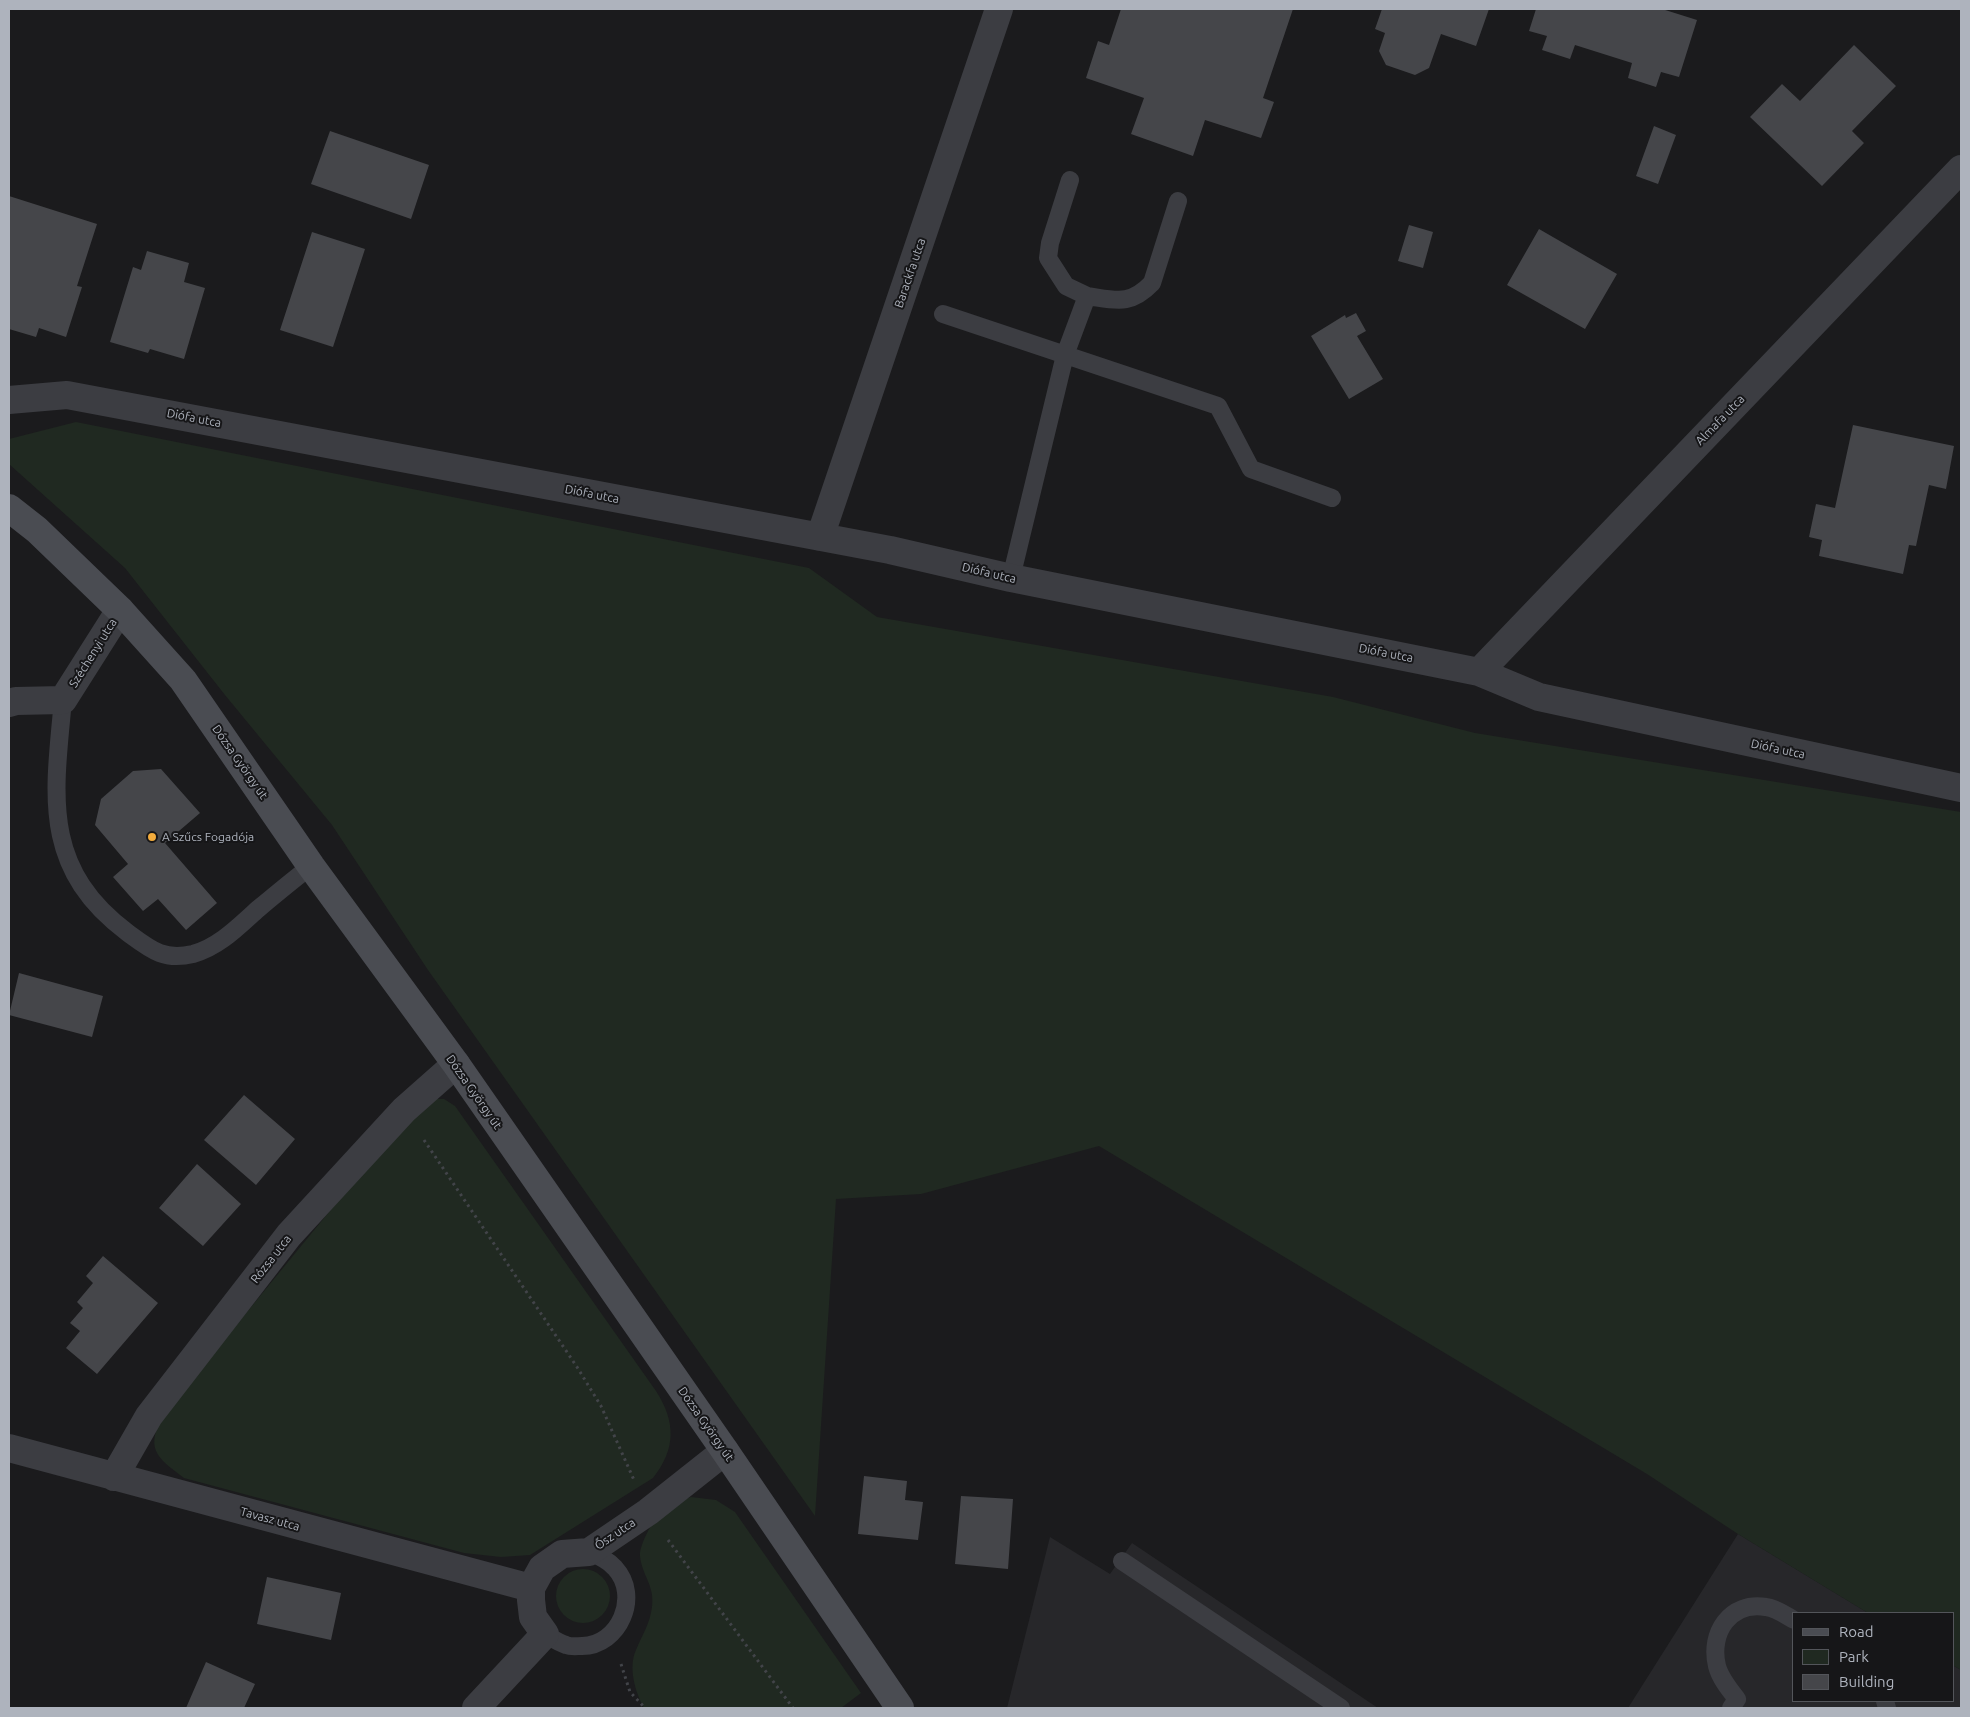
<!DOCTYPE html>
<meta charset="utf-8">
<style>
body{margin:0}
#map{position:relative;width:1970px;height:1717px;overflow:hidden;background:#1b1b1d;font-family:Ubuntu,sans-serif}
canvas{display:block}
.frame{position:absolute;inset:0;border:10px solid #aeb3bd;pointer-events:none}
.legend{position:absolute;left:1792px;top:1612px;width:162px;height:90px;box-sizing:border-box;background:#161618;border:1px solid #53555a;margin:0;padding:6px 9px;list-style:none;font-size:15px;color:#aeb3bd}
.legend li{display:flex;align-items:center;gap:10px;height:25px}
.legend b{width:25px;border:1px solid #53555a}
</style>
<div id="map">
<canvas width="1970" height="1717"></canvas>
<div class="frame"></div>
<ul class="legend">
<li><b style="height:6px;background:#4a4c52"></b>Road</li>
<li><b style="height:14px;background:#202921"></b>Park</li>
<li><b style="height:14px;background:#45464a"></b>Building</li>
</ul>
</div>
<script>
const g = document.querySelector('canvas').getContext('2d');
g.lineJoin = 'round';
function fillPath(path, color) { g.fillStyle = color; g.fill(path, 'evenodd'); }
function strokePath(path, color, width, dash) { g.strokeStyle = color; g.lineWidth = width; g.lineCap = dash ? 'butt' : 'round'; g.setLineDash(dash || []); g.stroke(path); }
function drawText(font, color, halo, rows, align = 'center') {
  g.font = font + ' Ubuntu,sans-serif'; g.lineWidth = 4; g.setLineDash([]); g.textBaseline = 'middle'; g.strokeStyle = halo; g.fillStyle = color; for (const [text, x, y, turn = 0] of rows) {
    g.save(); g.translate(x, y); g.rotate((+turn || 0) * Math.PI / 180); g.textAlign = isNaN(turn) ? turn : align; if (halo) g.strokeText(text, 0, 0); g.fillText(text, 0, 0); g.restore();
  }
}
fillPath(new Path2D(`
 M1738,1534L1868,1613H1794V1701H1954V1666L1961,1670V1708H1628Z
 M1050,1537L1110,1574L1132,1543L1378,1708H1007Z`), '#27272a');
fillPath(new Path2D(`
 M76,422L809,568L877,617L1333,697L1475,733L1961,812V1670L1954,1666V1613H1868L1738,1534L1647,1474L1099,1146L921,1194L836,1199L815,1516L428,970L332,825L225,695L125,568L9,464V439Z
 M436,1099H444L455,1106L656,1391C676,1422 676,1449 653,1478L530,1555L501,1557L464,1553L184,1478C155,1456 145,1449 164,1413L384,1145Z
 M691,1497L716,1500L735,1512L861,1693L841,1708H644C635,1692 628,1667 636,1650C642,1635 650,1624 652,1607C655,1585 642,1576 640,1556C639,1546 653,1519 661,1512C668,1505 681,1500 691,1497Z
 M556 1596a27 27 0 1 1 54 0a27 27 0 1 1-54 0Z`), '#202921');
fillPath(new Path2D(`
 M1121,9H1293L1263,98L1274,102L1261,138L1205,120L1193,156L1131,134L1144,98L1086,78L1098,41L1109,45Z
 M1382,9H1489L1476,46L1441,34L1429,68L1415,75L1386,65L1379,51L1385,33L1375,29Z
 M1536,9H1662L1697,20L1679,77L1661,72L1656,87L1628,78L1632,63L1575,45L1570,59L1542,50L1547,36L1529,31Z
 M1854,45L1896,86L1852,131L1864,143L1822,186L1750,117L1782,84L1800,101Z
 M1654,126L1676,135L1658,184L1636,176Z
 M330,131L429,165L411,219L311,184Z
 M9,196L97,224L77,286L82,287L66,337L39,328L36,337L9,329Z
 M1409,225L1433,232L1423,268L1398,261Z
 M1539,229L1617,274L1585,329L1507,285Z
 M312,232L365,249L333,347L280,330Z
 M147,251L189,263L184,282L205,288L184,359L150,349L148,353L110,342L133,267L141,270Z
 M1356,313L1366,331L1357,336L1383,379L1349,399L1311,336L1345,315L1346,318Z
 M1853,425L1954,446L1946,489L1929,485L1916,546L1909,545L1903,574L1819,556L1822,540L1809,537L1816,504L1835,508Z
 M161,769L200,813L165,843L217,903L186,930L158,899L143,911L113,877L128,864L95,825L101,799L133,771Z
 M19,973L103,996L92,1037L9,1015Z
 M244,1095L295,1139L256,1185L204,1140Z
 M197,1164L241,1204L203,1246L159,1208Z
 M103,1256L158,1303L97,1374L66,1348L80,1331L70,1323L83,1308L77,1302L93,1283L86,1276Z
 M864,1476L907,1481L905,1500L923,1502L918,1540L858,1534Z
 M961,1496L1013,1499L1008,1569L955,1564Z
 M267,1577L341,1593L331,1640L257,1624Z
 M206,1662L255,1684L244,1708H186Z`), '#45464a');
strokePath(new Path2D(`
 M424,1140L577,1367L601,1406L634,1480
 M668,1540L793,1708
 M621,1664L630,1692L645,1708`), '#424449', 3, [2.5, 4]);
strokePath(new Path2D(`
 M1087,296C1116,300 1130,306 1152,283L1178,201
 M943,314L1218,406L1251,469L1332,498
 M1011,578L1065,355L1087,296L1066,286L1048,258L1050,243L1070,180
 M63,700C54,796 41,868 128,933C151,950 164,961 193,954C219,947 239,926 258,909C276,894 293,880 311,866
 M1122,1561L1341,1708
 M545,1634C552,1638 559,1643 566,1645C571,1647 577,1646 582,1646C619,1646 641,1596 615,1568C608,1560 599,1556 589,1552
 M1885,1701L1887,1708
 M1731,1708L1737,1699C1729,1689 1720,1678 1717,1666C1709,1633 1730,1601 1766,1607C1776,1608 1785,1615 1794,1620`), '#3c3d42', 18);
strokePath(new Path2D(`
 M9,400L67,395L890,550L1011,578L1479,672L1539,697L1961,788
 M820,537L999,9
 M1479,672L1961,169
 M9,703L16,701L63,700L120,610
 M9,1448L531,1588
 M114,1477L149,1416L289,1235L404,1110L456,1064
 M476,1708L545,1634L533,1617L531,1600V1588L542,1568L562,1554L589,1552L648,1512L725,1451`), '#3c3d42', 28);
strokePath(new Path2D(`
 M9,508L37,530L120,610L183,680L311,866L456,1064L725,1451L900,1708`), '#4a4c52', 28);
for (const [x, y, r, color] of [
 [152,837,5,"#f3ac3d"]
]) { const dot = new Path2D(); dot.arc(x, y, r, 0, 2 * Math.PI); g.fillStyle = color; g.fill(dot); strokePath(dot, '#161618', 2); }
drawText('12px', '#aeb3bd', '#161618', [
 ["Barackfa utca",910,273,-71],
 ["Diófa utca",194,418,11],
 ["Almafa utca",1720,420,-46],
 ["Diófa utca",592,494,11],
 ["Diófa utca",989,573,13],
 ["Széchenyi utca",93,653,-58],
 ["Diófa utca",1386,653,11],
 ["Diófa utca",1778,749,12],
 ["Dózsa György út",240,762,55],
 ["Dózsa György út",474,1092,55],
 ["Rózsa utca",271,1259,-52],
 ["Dózsa György út",706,1424,55],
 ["Tavasz utca",270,1519,15],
 ["Ősz utca",615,1534,-34]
]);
drawText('12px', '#aeb3bd', '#161618', [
 ["A Szűcs Fogadója",162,837]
], 'left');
</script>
